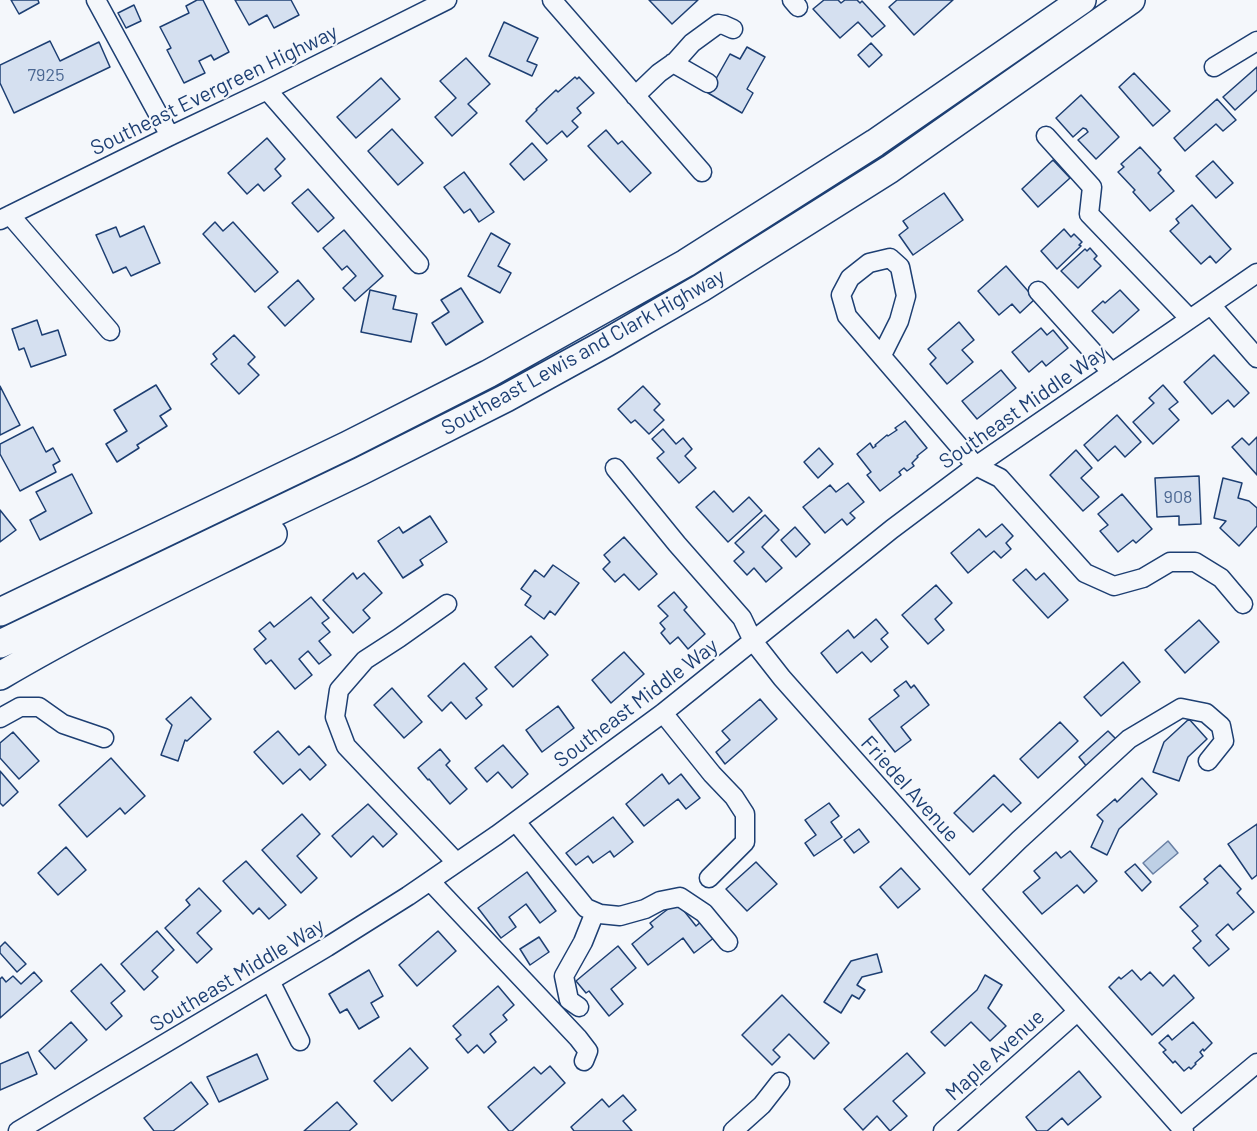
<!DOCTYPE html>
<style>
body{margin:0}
canvas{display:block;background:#f4f7fb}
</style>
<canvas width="1257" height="1131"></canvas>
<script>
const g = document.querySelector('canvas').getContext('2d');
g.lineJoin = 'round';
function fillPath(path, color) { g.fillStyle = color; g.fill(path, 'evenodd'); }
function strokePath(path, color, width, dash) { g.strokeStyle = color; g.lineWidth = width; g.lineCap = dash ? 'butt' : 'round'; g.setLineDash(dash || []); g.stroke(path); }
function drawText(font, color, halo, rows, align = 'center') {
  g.font = font + ' Barlow,sans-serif'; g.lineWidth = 4.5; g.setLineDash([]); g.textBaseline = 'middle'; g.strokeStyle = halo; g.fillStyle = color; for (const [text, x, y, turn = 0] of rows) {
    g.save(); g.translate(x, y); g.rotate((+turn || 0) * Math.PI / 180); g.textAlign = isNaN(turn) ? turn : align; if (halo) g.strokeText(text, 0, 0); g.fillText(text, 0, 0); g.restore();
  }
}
const water = new Path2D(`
 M1168,841L1178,853L1153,874L1143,863Z`);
fillPath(water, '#bed0e5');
strokePath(water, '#687fa3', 1.5);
const building = new Path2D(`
 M11,0H38L39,3L19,14Z
 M197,0H203L229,52L214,60L211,55L199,61L205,73L184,83L167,50L171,48L160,27L189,13L186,6Z
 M235,0H291L299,15L274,28L267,15L249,25Z
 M649,0H698L672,24Z
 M824,0H838L841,3L845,0H857L860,3L862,1L885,26L872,37L858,22L840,38L813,9Z
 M897,0H953L914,35L889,7Z
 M134,5L141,21L126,28L118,13Z
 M504,22L538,38L527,61L537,65L532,76L489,56Z
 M50,41L60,61L99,42L110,67L14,113L0,83V65Z
 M871,43L882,55L869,67L858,55Z
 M747,47L765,57L747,89L753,93L742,113L708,93L730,54L740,59Z
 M466,58L490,84L468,104L477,113L452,136L435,117L456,98L440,81Z
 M1257,67V90L1235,110L1223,97Z
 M1134,73L1170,111L1153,126L1119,87Z
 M575,77L577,79L579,77L594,93L577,108L581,113L572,121L578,127L567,137L562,131L547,144L526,121L537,110L536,109L556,90L558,92Z
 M381,78L400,99L356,138L337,117Z
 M1081,95L1119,137L1096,159L1078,140L1088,132L1086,129L1083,128L1073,137L1056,118Z
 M1217,99L1236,120L1223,131L1216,124L1185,151L1174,138Z
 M392,129L423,163L398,185L368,151Z
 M606,130L618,144L622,141L651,173L630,192L588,146Z
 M267,138L285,159L275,169L281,176L264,191L258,184L247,194L228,173Z
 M532,143L547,160L524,180L510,164Z
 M1140,147L1161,170L1158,173L1174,191L1150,211L1133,192L1135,190L1118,172L1124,167L1121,164Z
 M1053,160L1070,178L1038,207L1022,189Z
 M1213,161L1233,183L1216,198L1196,176Z
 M464,172L494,212L479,222L470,209L464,213L444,187Z
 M308,189L334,218L318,232L292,203Z
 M944,193L963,220L913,255L899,235L908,228L903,221Z
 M1192,205L1231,249L1216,263L1210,256L1201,264L1170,231L1179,223L1176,219Z
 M215,222L223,231L233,222L278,272L255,292L203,234Z
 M144,226L160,263L131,276L126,267L113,273L96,235L116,227L120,237Z
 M1064,229L1071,237L1074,234L1082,242L1079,245L1081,246L1057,269L1041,251Z
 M344,230L383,276L355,301L343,288L356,276L347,266L342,270L323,248Z
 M491,233L510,244L498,266L511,273L500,293L468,276Z
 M1090,248L1097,256L1094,259L1101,266L1078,288L1061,271L1085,249L1087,251Z
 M1006,266L1035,299L1020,313L1012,304L999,315L978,291Z
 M298,280L314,299L285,326L268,307Z
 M461,288L483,322L446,345L432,323L449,312L441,300Z
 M370,290L396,296L393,309L417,314L411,342L361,332Z
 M1120,290L1139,310L1113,333L1092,311L1103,301L1105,303Z
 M37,320L42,335L58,330L66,355L31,367L24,348L19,350L12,329Z
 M959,322L974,340L962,350L973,362L947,384L930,364L936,358L928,349Z
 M1041,328L1047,335L1053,330L1068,348L1046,366L1042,361L1029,372L1012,352Z
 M234,335L255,357L248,364L259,375L239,394L211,364L217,359L213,354Z
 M1214,355L1249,393L1234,407L1228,400L1212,414L1184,382Z
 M1001,370L1016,388L977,419L962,401Z
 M156,385L171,409L160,416L167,426L137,445L139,448L117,462L106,444L127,431L114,410Z
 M1163,385L1178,402L1169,409L1179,420L1153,444L1133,422L1154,403L1149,398Z
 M0,386L20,425L0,435Z
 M643,386L660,404L654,410L664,420L649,434L635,420L631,423L618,409Z
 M1117,415L1141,442L1125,457L1115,446L1098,461L1084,445Z
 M905,421L927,448L917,456L918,457L912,463L914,466L907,471L904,468L899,472L901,475L880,491L867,475L871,472L857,454L870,443L873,448L876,446L875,445L887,435L888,436L897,430L895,428Z
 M33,427L46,452L53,448L60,461L53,465L56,472L20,491L0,454V444Z
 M663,429L676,444L683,438L692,449L685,456L696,468L679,483L657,458L664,452L652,439Z
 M1257,437V475L1232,447L1242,438L1249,445Z
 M819,448L833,464L818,478L804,462Z
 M1076,450L1092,468L1081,478L1099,497L1083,511L1050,475Z
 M72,474L92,513L40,540L30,520L46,511L36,492Z
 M1199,476L1201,524L1179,525V516L1157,517L1155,478Z
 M1223,478L1242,483L1238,498L1249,501L1257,508V526L1239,546L1220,528L1226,521L1214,518Z
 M848,483L864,502L850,513L855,518L847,525L842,519L825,533L803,507L830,485L836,492Z
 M714,491L733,512L749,497L762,511L728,542L696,507Z
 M1122,494L1152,529L1136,543L1133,540L1118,552L1100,531L1108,525L1098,514Z
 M0,510L16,530L0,542Z
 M765,515L779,530L762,547L782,568L766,582L754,568L747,575L734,561L744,552L735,543Z
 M430,516L447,542L420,560L423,565L403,578L378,541L399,527L403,533Z
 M1002,524L1013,536L1006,543L1011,549L1001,558L994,551L968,573L951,553L979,529L986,537Z
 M795,527L810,544L796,557L781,540Z
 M624,537L657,574L639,590L624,574L615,582L603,569L610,562L604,555Z
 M553,565L579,583L555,615L550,611L544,619L525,605L531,596L521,589L535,570L544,577Z
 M1026,569L1036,580L1044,573L1068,600L1048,618L1013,580Z
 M353,573L357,579L364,573L382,593L363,610L370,618L353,633L323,600Z
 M936,585L952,603L935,619L944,630L928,644L902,615Z
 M674,592L687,607L684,610L705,634L688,649L678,637L670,644L661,633L665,629L660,623L668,616L658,606Z
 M311,597L329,618L322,623L330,632L319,641L331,655L319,664L308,651L299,659L312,675L295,689L271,660L266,664L254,649L266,639L259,631L270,622L274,627Z
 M876,619L888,633L881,639L888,647L871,662L862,652L837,673L821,653L848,630L854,638Z
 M1199,620L1219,642L1185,673L1165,650Z
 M531,636L548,655L513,687L495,667Z
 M624,652L644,674L611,703L592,680Z
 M1123,662L1140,682L1101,716L1084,697Z
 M464,663L487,689L476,698L482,705L466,719L451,702L442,711L428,696Z
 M906,681L911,688L914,685L929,705L901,727L911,740L895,752L869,719L899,696L894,690Z
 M392,688L422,722L404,738L374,705Z
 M191,697L211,719L187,741L185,740L178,761L161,755L172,725L166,719Z
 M760,699L777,719L725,764L716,752L730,740L722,731Z
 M558,706L574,728L542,752L526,730Z
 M1189,719L1207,739L1188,757L1179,781L1153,772L1164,742Z
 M1060,722L1078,741L1038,778L1020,759Z
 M278,731L299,755L309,746L326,765L310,780L300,769L283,784L254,752Z
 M1108,731L1118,741L1088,768L1079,757Z
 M13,732L39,761L19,779L0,758V743Z
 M503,745L528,774L512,788L498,772L487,782L475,768Z
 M440,749L450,761L446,765L467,789L450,804L429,779L428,780L418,768Z
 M111,758L145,796L125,814L120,808L87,837L59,805Z
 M0,771L18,792L3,806L0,803Z
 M662,774L669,784L681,774L700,798L686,809L678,799L644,826L626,804Z
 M994,775L1021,803L1011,812L1003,804L973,832L954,813Z
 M1142,778L1157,794L1119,829L1107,855L1091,847L1103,821L1097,815L1115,799L1117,802Z
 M829,803L839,816L831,822L842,837L814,856L805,843L816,835L805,820Z
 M368,804L397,834L383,847L373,836L351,857L332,836Z
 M302,814L320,834L297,856L317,878L301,893L262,850Z
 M613,817L633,842L614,857L610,851L593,863L588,856L576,865L566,853Z
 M1257,824V875L1252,879L1228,844Z
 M859,829L869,842L854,853L844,840Z
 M66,847L86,870L58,895L38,873Z
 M1070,851L1097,881L1084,893L1077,885L1042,914L1023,892L1040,878L1034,871L1056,852L1061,858Z
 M246,861L286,905L269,919L259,908L253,914L223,881Z
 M756,862L777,884L747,911L726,889Z
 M1135,864L1151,882L1142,891L1125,872Z
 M1220,865L1241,889L1237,893L1254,912L1233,930L1228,924L1216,935L1229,949L1209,966L1193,948L1201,941L1192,931L1198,926L1180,907L1208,883L1204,879Z
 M901,868L920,889L898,908L880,887Z
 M527,872L556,911L540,923L526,904L509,917L516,927L501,938L478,908Z
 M199,888L221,911L197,933L212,949L197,963L165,928L190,905L186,900Z
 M677,902L696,926L702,921L715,937L694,953L683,938L648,965L632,944L653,927L650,923Z
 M157,931L174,950L152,971L158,977L144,990L121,964Z
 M438,931L456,951L417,986L399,965Z
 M539,937L549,952L530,965L520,949Z
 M5,942L26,964L17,972L0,953V947Z
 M618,946L636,968L611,989L623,1004L609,1016L589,991L586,993L576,981Z
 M877,954L882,972L862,977L857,985L865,990L859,999L852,995L841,1013L824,1002L851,961Z
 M101,964L125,991L111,1003L122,1016L106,1030L71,991Z
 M369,970L383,996L371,1003L379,1017L359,1029L347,1009L340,1013L329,994Z
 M1132,970L1141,980L1150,972L1163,986L1174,975L1194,998L1152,1035L1109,987L1119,977L1121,979Z
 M34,972L42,981L0,1018V979L2,977L6,982L13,976L21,984Z
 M985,975L1002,985L988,1008L1006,1026L990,1041L971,1022L945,1046L931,1032L977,990Z
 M498,986L514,1005L503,1015L507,1020L490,1034L496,1042L484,1053L477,1045L468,1053L456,1039L461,1035L453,1026Z
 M782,995L829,1043L814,1059L789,1034L773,1050L780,1057L772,1065L742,1035Z
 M71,1022L87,1040L55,1069L39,1051Z
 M1193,1022L1212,1043L1204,1051L1203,1049L1200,1052L1203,1056L1195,1063L1196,1064L1191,1069L1189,1067L1184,1071L1175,1061L1173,1063L1163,1052L1166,1050L1159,1043L1168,1035L1172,1040Z
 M410,1048L428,1068L392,1101L374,1081Z
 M28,1052L37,1074L0,1090V1064Z
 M907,1053L925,1073L893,1101L907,1116L890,1131L877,1116L863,1130L844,1109Z
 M257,1054L268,1079L219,1102L207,1077Z
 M550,1066L565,1083L512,1131H509L488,1107L534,1067L541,1074Z
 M1079,1071L1101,1097L1068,1125L1062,1118L1047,1131H1037L1026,1117Z
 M191,1082L208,1104L173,1131H154L144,1118Z
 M623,1095L636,1110L623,1121L632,1131H574L571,1127L602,1099L609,1107Z
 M337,1102L357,1124L349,1131H304Z`);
fillPath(building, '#d5e0f0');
strokePath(building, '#1d3f73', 1.5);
const minor = new Path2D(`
 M96,0L170,136
 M552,0L702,172
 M792,0L798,7
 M673,63L708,83
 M1214,67L1257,41
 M267,90L419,264
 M635,96L659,73L676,61L692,43L718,24L724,25L733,29
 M1046,136L1092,187L1089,214L1190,319
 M10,215L110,331
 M0,220L170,136L267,90L447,0
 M1038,291L1112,373
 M1211,305L1257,358
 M882,355L899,321L906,296L900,267L890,258L869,263L850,278L841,295L847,316L976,466L1000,478L1085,573L1114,586L1143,578L1170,562H1195L1221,578L1243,604
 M615,468L677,544L742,618L753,641L782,678L1184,1131
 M447,604L399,638L365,660L339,690L335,717L346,746L456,862
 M663,713L712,774L734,797L745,814V842L709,878
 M0,718L20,707H39L63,724L104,738
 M516,822L586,908L600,914L620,916L645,909L660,901L680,897L704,913L728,942
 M430,881L578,1038L588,1051L584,1061
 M969,889L1019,840L1129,739L1181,708L1206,713L1221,726L1224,741L1208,761
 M270,981L300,1041
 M579,1007L569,1000L564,976L583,942L595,912
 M1180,1127L1257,1063
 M18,1131L327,947L408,896L497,835L663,713L892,529L976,466L1257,273
 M733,1131L762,1105L780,1082
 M943,1131L1077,1012`);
const highway = new Path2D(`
 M0,612L348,445L488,374L686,263L875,143L1082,0
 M0,644L361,471L506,398L606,343L701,288L890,169L1131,0
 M0,676C88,624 181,580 273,534`);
strokePath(minor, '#1d3f73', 21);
strokePath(highway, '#1d3f73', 30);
strokePath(minor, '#f4f7fb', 18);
strokePath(highway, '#f4f7fb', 27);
drawText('18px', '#4b6792', null, [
 ["7925",46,75],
 ["908",1178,497]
]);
drawText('21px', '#1d3f73', '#f4f7fb', [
 ["Southeast Evergreen Highway",214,90,-26],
 ["Southeast Lewis and Clark Highway",583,352,-29],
 ["Southeast Middle Way",1023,407,-35],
 ["Southeast Middle Way",636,703,-37],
 ["Friedel Avenue",910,789,48],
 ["Southeast Middle Way",237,975,-31],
 ["Maple Avenue",995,1055,-42]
]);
</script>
